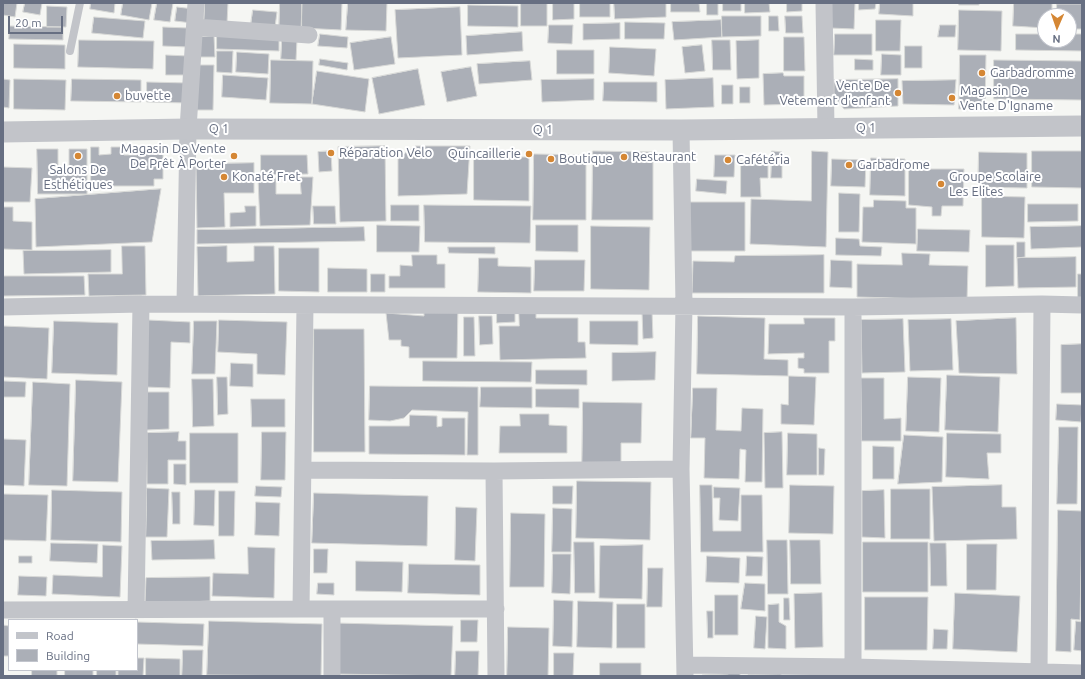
<!DOCTYPE html>
<meta charset="utf-8">
<style>
body{margin:0}
#map{position:relative;width:1085px;height:679px;overflow:hidden;background:#f5f6f3;font-family:Ubuntu,sans-serif}
canvas{display:block}
.frame{position:absolute;inset:0;border:4px solid #676f82;pointer-events:none}
.legend{position:absolute;left:8px;top:619px;width:130px;height:52px;box-sizing:border-box;background:#fff;border:1px solid #c2c5cd;margin:0;padding:5px 7px;list-style:none;font-size:12px;color:#676f82}
.legend li{display:flex;align-items:center;gap:8px;height:20px}
.legend b{width:20px;border:1px solid #c2c5cd}
.north{position:absolute;left:1037px;top:8px;width:40px;height:40px;box-sizing:border-box;background:#fff;border:1px solid #c2c5cd;border-radius:50%;rotate:182deg;font-size:11px;font-weight:700;line-height:16px;text-align:center;color:#676f82}
.north::after{content:'';display:block;margin:auto;width:14px;height:18px;background:#d58734;clip-path:polygon(50% 0,100% 100%,50% 72%,0 100%)}
.scale{position:absolute;left:8px;top:16px;width:55px;height:18px;box-sizing:border-box;border:2px solid #676f82;border-top:0;padding-left:5px;font-size:12px;line-height:14px;white-space:nowrap;color:#676f82;-webkit-text-stroke:3px #fff;paint-order:stroke}
</style>
<div id="map">
<canvas width="1085" height="679"></canvas>
<div class="frame"></div>
<ul class="legend">
<li><b style="height:5px;background:#c2c4c9"></b>Road</li>
<li><b style="height:11px;background:#abafb7"></b>Building</li>
</ul>
<div class="north">N</div>
<div class="scale">20 m</div>
</div>
<script>
const g = document.querySelector('canvas').getContext('2d');
g.lineJoin = 'round';
function fillPath(path, color) { g.fillStyle = color; g.fill(path, 'evenodd'); }
function strokePath(path, color, width, dash) { g.strokeStyle = color; g.lineWidth = width; g.lineCap = dash ? 'butt' : 'round'; g.setLineDash(dash || []); g.stroke(path); }
function drawText(font, color, halo, rows, align = 'center') {
  g.font = font + ' Ubuntu,sans-serif'; g.lineWidth = 4; g.setLineDash([]); g.textBaseline = 'middle'; g.strokeStyle = halo; g.fillStyle = color; for (const [text, x, y, turn = 0] of rows) {
    g.save(); g.translate(x, y); g.rotate((+turn || 0) * Math.PI / 180); g.textAlign = isNaN(turn) ? turn : align; if (halo) g.strokeText(text, 0, 0); g.fillText(text, 0, 0); g.restore();
  }
}
const building = new Path2D(`
 M3,3H17L15,17L3,15Z
 M25,3H42L40,15L23,12Z
 M91,3H115L114,13L90,9Z
 M123,3H152L149,20L121,15Z
 M157,3H173L170,22L154,20Z
 M205,3H228L227,23L204,22Z
 M280,3H302L301,31L279,30Z
 M302,3H342L341,30L302,28Z
 M348,3H387L386,31L346,30Z
 M521,3H547V26H521Z
 M553,3H574V19L553,20Z
 M580,3H610V17H580Z
 M614,3H666V17L615,19Z
 M671,3H699L700,12H671Z
 M707,3H718V15H707Z
 M723,3H741V11H723Z
 M745,3H769L770,12L745,13Z
 M787,3H802V11L787,12Z
 M831,3H855L854,29L830,28Z
 M859,3H876L875,9L859,10Z
 M880,3H913V16L879,14Z
 M959,3H979V5H959Z
 M1014,3H1052V16H1045V28L1013,26Z
 M1057,4H1082V29H1069V16H1057Z
 M468,5L518,6V27L468,26Z
 M47,6L67,7L66,27H47Z
 M177,7L194,9L192,23L175,21Z
 M460,7L462,55L398,58L395,10Z
 M253,10L277,12L275,27L251,24Z
 M959,10L1002,11L1001,51L958,50Z
 M722,16H761V36L722,37Z
 M769,16H778L779,31H769Z
 M785,16H802L803,33H786Z
 M94,17L145,21L143,38L92,33Z
 M721,20L722,37L674,40L672,22Z
 M876,20H901L900,51H876Z
 M625,22L665,23L664,39H625Z
 M620,23V39L583,40V24Z
 M549,25H573L572,44L548,43Z
 M940,25H956L955,37H938Z
 M10,26L63,27V40L9,39Z
 M163,27L188,28V47L163,46Z
 M522,32L523,51L467,55L466,36Z
 M217,34L279,36V51L217,49Z
 M320,34L348,37L347,48L318,46Z
 M835,34H872V55H834Z
 M1016,34H1045V40H1069V34H1082V51L1016,50Z
 M214,36L215,57H196L195,37Z
 M391,37L395,64L354,70L350,43Z
 M784,37H804L805,71H784Z
 M79,40L154,41L153,69L78,67Z
 M282,40H297L296,60L281,59Z
 M712,40H730L731,70H713Z
 M759,40V78L737,79L736,41Z
 M14,44L65,45V69L14,68Z
 M702,45L705,71L685,73L682,47Z
 M905,46H922V68H905Z
 M610,47L656,49L654,76L609,73Z
 M557,50H594V74H557Z
 M217,51H233L232,73L217,72Z
 M237,52L269,54L268,74L236,72Z
 M882,54L901,55V75H881Z
 M166,55L188,56L187,75H166Z
 M960,55H986L985,109H959Z
 M320,59L348,63L347,70L319,65Z
 M855,59L873,60V70H855Z
 M271,60L313,61L312,104L270,103Z
 M994,60L1082,61V100L994,99Z
 M530,61L532,80L479,84L477,64Z
 M198,65H214L213,110H197Z
 M471,67L477,96L447,102L441,72Z
 M418,69L425,105L379,114L372,78Z
 M317,71L369,79L365,112L312,104Z
 M783,73L784,76H804V104L764,105L763,74Z
 M223,75L268,78L266,100L222,97Z
 M713,78L714,107L666,109L665,80Z
 M3,79L10,80L9,108L3,107Z
 M14,79L66,80L65,110L14,109Z
 M72,79L141,80V102L71,101Z
 M594,79V100L542,102L541,80Z
 M898,79V106L844,109L834,96V80Z
 M956,80L954,105L903,104L902,81Z
 M147,82L188,83L187,103L147,102Z
 M604,82H657V102L603,101Z
 M722,85H733V104H722Z
 M740,87H750V103H740Z
 M385,146L386,221L340,222L338,147Z
 M416,146H470L467,194L398,196V158Z
 M91,147H99V155L111,154V147H124V155H137L136,147H154V153H163V179H154V186H91Z
 M37,149H58V175H69V149H87V194H38Z
 M331,151L332,171L319,172L318,152Z
 M593,151L653,152V220H592Z
 M772,151L782,152V178H771Z
 M812,151L828,152L826,247L750,244L751,199L811,201Z
 M1032,151H1082V188L1032,187Z
 M979,152L1027,153V188L978,187Z
 M534,154L586,155V220H533Z
 M261,155H307L308,174L261,175Z
 M715,155H735L734,177H714Z
 M474,157H529V201L474,200Z
 M871,158L905,159V196L870,195Z
 M832,159L866,160L865,187L831,186Z
 M741,161H768V178H760L761,197H741Z
 M254,163V193H224L225,227L197,228L196,164Z
 M3,167L32,168L30,202H3Z
 M909,169H964L963,206H942L941,216H932V207L909,205Z
 M300,177H313L310,225L260,226L258,178H276V194H301Z
 M697,179L727,181L726,194L696,191Z
 M161,189L152,242L36,247L35,199Z
 M839,193L860,194L859,232H839Z
 M982,196L1025,197L1024,238L982,237Z
 M874,200L906,201V208H916V244L862,242L863,207H873Z
 M690,202H745V251H690Z
 M1028,204H1078V221L1028,222Z
 M391,205H419V221H391Z
 M424,205L531,206L530,243L425,242Z
 M245,206H256V226L230,227V213L245,212Z
 M313,206H335L336,224H314Z
 M3,207H13V221L32,222V250L3,249Z
 M377,225L420,226L419,252H377Z
 M536,225H578V252L536,251Z
 M591,226L650,227L649,290L591,289Z
 M1082,226V247L1031,249L1030,227Z
 M364,227L365,241L197,244V230Z
 M918,229L970,230L969,252L917,251Z
 M836,238L859,239L860,246L882,247L881,256L836,255Z
 M1017,242H1025V257L1017,258Z
 M986,245H1014V286L986,287Z
 M122,246H145L146,295L89,296L88,274H122Z
 M227,246V262L254,261V246H274L275,294L198,296L197,247Z
 M448,247H495V254L449,253Z
 M279,248H319V292L279,291Z
 M111,250V272L24,274L23,251Z
 M902,253L930,254L929,265L968,266L967,300L857,297V264L902,265Z
 M412,255H437V264H445V288H389V276H400V265L412,266Z
 M824,255V293H692L693,261L734,262L735,256Z
 M1076,257V287L1018,288L1017,258Z
 M479,258H498V266L531,267V293L478,292Z
 M535,260H585L584,291H534Z
 M831,260L852,261V288L830,287Z
 M328,268L367,269V292H328Z
 M371,274H385V292H371Z
 M1078,274H1082V302H1078Z
 M3,276H84L85,295L3,296Z
 M458,306L457,358H409V347L401,346V340H389L386,313L424,316V308Z
 M497,309H515V322L497,323Z
 M519,309H536V318H578V342H585L586,358L500,360L499,326H519Z
 M652,311L653,338L643,339L642,312Z
 M479,316H492L493,344L480,345Z
 M698,316L765,318L764,359L788,360V376L697,374Z
 M464,317H474L475,356H464Z
 M804,318H835V341H829V373H804V369L798,368V358H804V353L768,354L769,324H804Z
 M1016,318L1017,374L959,373L956,321Z
 M903,319L905,372L862,373L861,320Z
 M951,319L953,370L910,371L908,320Z
 M148,320L190,322V343L171,342L170,388L146,387Z
 M219,320L287,322L285,375L257,374V354L218,352Z
 M54,321L118,323L117,375L52,373Z
 M194,321H217L215,374H192Z
 M590,321H638V345L590,344Z
 M3,326L49,328L47,379L3,377Z
 M314,329H364L365,452H314Z
 M1082,344V393H1061V345Z
 M656,352L655,380L612,381V353Z
 M423,361L532,362L531,382L423,381Z
 M231,363L253,364V387L230,386Z
 M536,370H587V385L536,384Z
 M947,375L1000,377L998,432L945,430Z
 M789,376L816,377L814,425L781,424V404L788,405Z
 M217,377H227L228,414L218,415Z
 M908,377L941,378L939,432L906,431Z
 M861,378H884V419L901,418V441H862Z
 M192,379H213L214,426L193,427Z
 M76,380L122,382L118,482L73,481Z
 M4,381L26,382L25,397H4Z
 M33,382L70,384L67,486L29,485Z
 M370,386L478,387V455H467L468,412L412,410L404,418L390,421L369,420Z
 M481,387H532V408L480,407Z
 M693,388H717L716,430L741,431L742,408L763,409L762,482H745L746,450L740,449L739,479L704,478L705,438H691Z
 M536,389H579V408L536,407Z
 M146,392H169V429L147,430Z
 M251,399H285V427H252Z
 M583,402L642,403L641,443H621V470L582,469Z
 M1057,404L1082,405L1081,422L1056,420Z
 M520,414H549V425L567,426V453H499L500,426H520Z
 M410,415L437,416V427L442,426V418H465V455L369,454V426H409Z
 M1059,427H1078L1077,504H1057Z
 M179,432L178,441H186V460H168V484H147V433Z
 M262,432H286L285,480H261Z
 M782,432L783,488H765L764,433Z
 M190,433H238V483H190Z
 M788,433L817,434V475H787Z
 M947,433L1001,434V453H987L989,479L946,477Z
 M904,435L943,437L942,482L898,484Z
 M3,439L26,440L24,486L3,485Z
 M873,446L894,447V479H873Z
 M819,448L825,449L824,475H819Z
 M174,464H186V485L174,484Z
 M577,481L651,482L650,540L576,538Z
 M700,485H712L713,531H741V495H762L763,552H701Z
 M790,485L834,486L833,534L789,533Z
 M1002,485V507H1016L1017,539L934,541L932,487Z
 M256,486L282,487L281,497L255,496Z
 M553,486H573L572,504H553Z
 M714,487L740,488L738,521L719,520L720,498H714Z
 M147,488L169,489L167,537H146Z
 M891,489H930V539H891Z
 M52,490L122,492L121,542L51,540Z
 M195,490H215L214,526L194,525Z
 M884,490L885,538L862,537V491Z
 M219,491H235L234,536H219Z
 M172,492H180V524H173Z
 M314,493L428,496L427,546L312,543Z
 M3,494L48,495L46,541L3,540Z
 M256,502L280,503L279,536L255,535Z
 M456,507L477,508L475,561L455,560Z
 M553,508L572,509L571,552H552Z
 M1058,510L1082,511L1080,620L1071,619V652L1056,651Z
 M511,513L545,514L544,587H510Z
 M214,540L215,559L152,560L151,541Z
 M767,540H787L788,594H768Z
 M790,540H820L821,584H791Z
 M574,542H594L595,593H575Z
 M863,542H928V592H863Z
 M51,543L98,544L97,563L50,561Z
 M930,543H946L947,586H931Z
 M967,544H997L996,590H967Z
 M103,545L122,546L120,597L52,594L53,575L102,577Z
 M643,545L642,599L599,598L600,546Z
 M248,547L275,548L274,598L212,596L213,573L248,574Z
 M314,549H328L327,573H314Z
 M553,554H571L570,594L552,593Z
 M19,556H32V563H19Z
 M707,556L740,558L739,583L706,582Z
 M747,556L763,557L762,576H746Z
 M356,561L403,562L402,592L356,591Z
 M409,564L480,565V595L408,593Z
 M648,568H663L662,607H647Z
 M19,576L47,577L46,596L18,595Z
 M210,577V601L145,604L146,578Z
 M318,583H334V595L317,594Z
 M745,583L765,584V611L741,609Z
 M822,593L823,647L795,648L794,594Z
 M955,593L1020,596L1017,652L953,649Z
 M715,595H738V635H715Z
 M865,597H928L927,650H865Z
 M784,598H789L790,620H784Z
 M554,600L573,601L572,647L553,646Z
 M578,601L613,602L612,648L577,647Z
 M617,604H645V648H617Z
 M779,604V622L786,626V649L768,648V605Z
 M707,611H713V638H708Z
 M756,616L767,617L765,649L754,648Z
 M461,620H478L477,642H461Z
 M209,621L322,624L321,676L207,675Z
 M1076,621L1082,622V651L1074,650Z
 M137,622L204,624L203,646L137,644Z
 M335,623L453,626L451,676L334,674Z
 M3,625L9,626V664V656H3Z
 M508,627L549,628L548,676H507Z
 M934,629L948,630L947,649H933Z
 M183,650H203L202,676H182Z
 M456,651H479L478,676H455Z
 M554,653H574L573,676H554Z
 M137,658H144L143,676H118V670H137Z
 M146,658L180,659V676H146Z
 M600,663H641V676H600Z
 M728,667H740V676H702V675L728,674Z
 M32,670H57V676H32Z
 M65,670H93V676H65Z
 M97,670H116V676H97Z
 M781,674V676H748V675Z`);
fillPath(building, '#abafb7');
strokePath(building, '#d7d8d6', 1);
strokePath(new Path2D(`
 M70,51L80,3`), '#c2c4c9', 8);
strokePath(new Path2D(`
 M824,3L826,128
 M195,27L309,35
 M681,130L684,305L681,469L685,676
 M185,304L188,129L196,3
 M1042,304L1082,305
 M3,307L141,304L853,307L1042,304L1039,671
 M304,470L494,471L681,469
 M494,471L496,676
 M301,609L305,305
 M332,609V676
 M3,610L301,609H496
 M136,610L141,304
 M685,665L853,667L1082,673
 M853,676V307`), '#c2c4c9', 17);
strokePath(new Path2D(`
 M3,132L188,129L681,130L1082,126`), '#c2c4c9', 21);
for (const [x, y, r, color] of [
 [982,73,4,"#d58734"],
 [898,93,4,"#d58734"],
 [117,96,4,"#d58734"],
 [952,98,4,"#d58734"],
 [331,153,4,"#d58734"],
 [529,154,4,"#d58734"],
 [78,156,4,"#d58734"],
 [234,156,4,"#d58734"],
 [624,157,4,"#d58734"],
 [551,159,4,"#d58734"],
 [728,160,4,"#d58734"],
 [849,165,4,"#d58734"],
 [224,177,4,"#d58734"],
 [941,184,4,"#d58734"]
]) { const dot = new Path2D(); dot.arc(x, y, r, 0, 2 * Math.PI); g.fillStyle = color; g.fill(dot); strokePath(dot, '#fff', 1.5); }
drawText('13px', '#676f82', '#fff', [
 ["Garbadromme",990,73],
 ["Vente De",890,86,"right"],
 ["Vetement d'enfant",890,101,"right"],
 ["Magasin De",960,91],
 ["Vente D'Igname",960,106],
 ["buvette",125,96],
 ["Magasin De Vente",226,149,"right"],
 ["De Prêt À Porter",226,164,"right"],
 ["Réparation Velo",339,153],
 ["Quincaillerie",521,154,"right"],
 ["Restaurant",632,157],
 ["Boutique",559,159],
 ["Cafétéria",736,160],
 ["Garbadrome",857,165],
 ["Salons De",78,170,"center"],
 ["Esthétiques",78,185,"center"],
 ["Konaté Fret",232,177],
 ["Groupe Scolaire",949,177],
 ["Les Elites",949,192]
], 'left');
drawText('13px', '#676f82', '#fff', [
 ["Q 1",866,128],
 ["Q 1",219,129],
 ["Q 1",543,130]
]);
</script>
